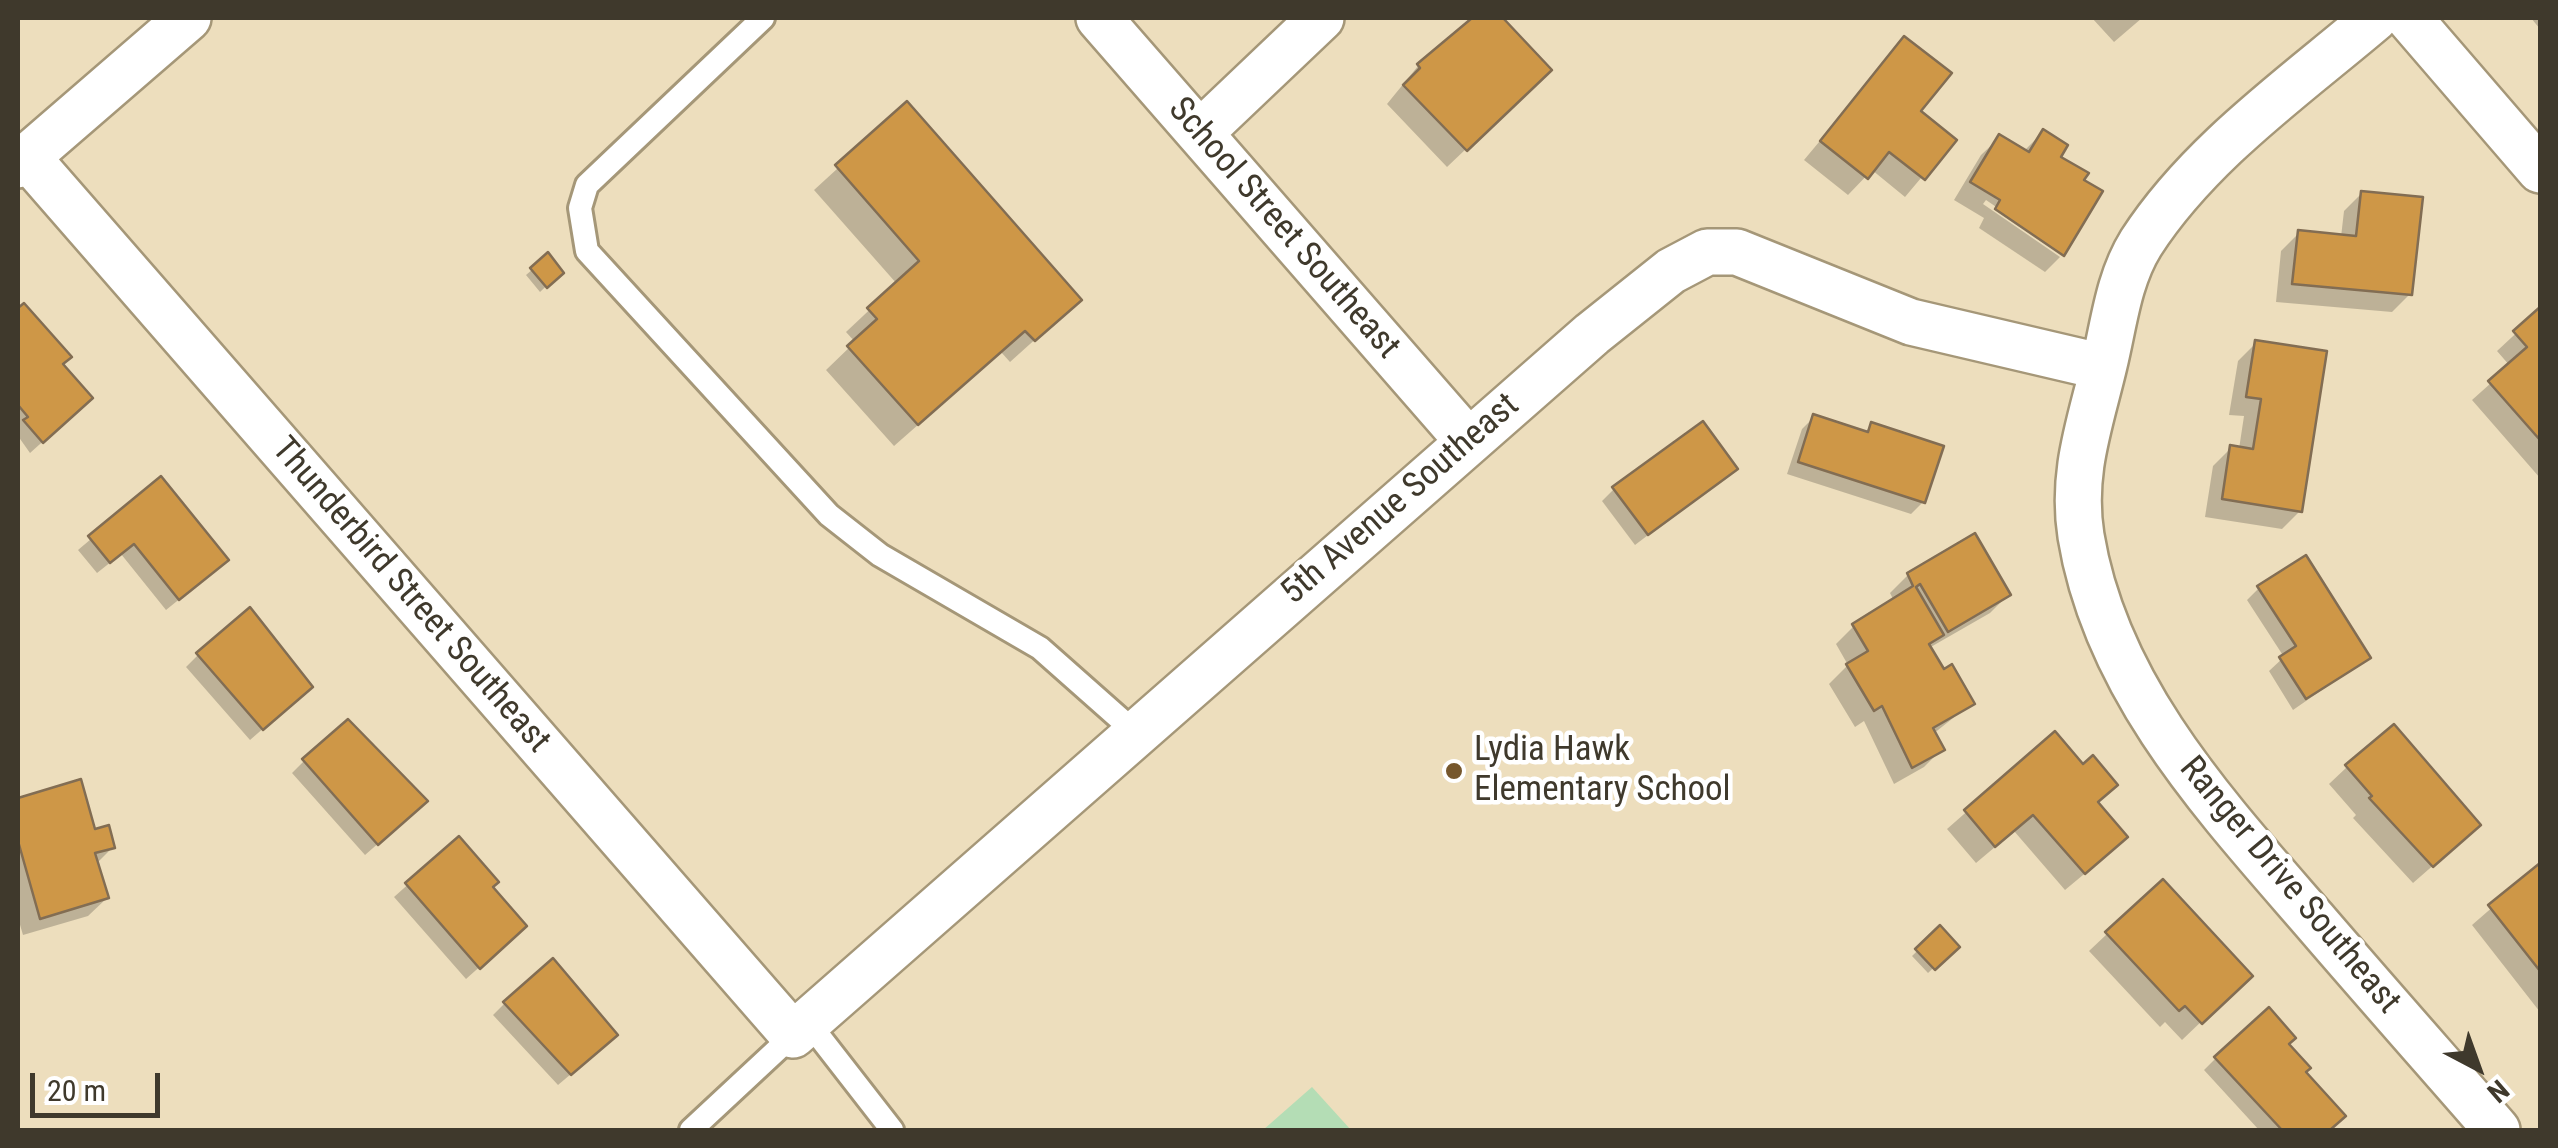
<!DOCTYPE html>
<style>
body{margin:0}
#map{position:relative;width:2558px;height:1148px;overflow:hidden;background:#eddebd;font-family:"Roboto Condensed",sans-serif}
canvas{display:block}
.frame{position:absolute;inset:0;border:20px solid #3f392c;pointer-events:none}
.north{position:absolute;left:2428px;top:1018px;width:100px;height:100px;-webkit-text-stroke:8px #fff;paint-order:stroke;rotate:139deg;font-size:28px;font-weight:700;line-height:40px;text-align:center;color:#3f392c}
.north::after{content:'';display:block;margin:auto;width:35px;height:45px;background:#3f392c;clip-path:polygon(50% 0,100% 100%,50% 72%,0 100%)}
.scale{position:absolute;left:30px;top:1073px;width:130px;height:45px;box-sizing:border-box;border:5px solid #3f392c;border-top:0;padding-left:12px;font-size:30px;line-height:35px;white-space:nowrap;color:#3f392c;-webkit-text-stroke:8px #fff;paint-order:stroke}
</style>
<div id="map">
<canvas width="2558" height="1148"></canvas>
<div class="frame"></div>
<div class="north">N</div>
<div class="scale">20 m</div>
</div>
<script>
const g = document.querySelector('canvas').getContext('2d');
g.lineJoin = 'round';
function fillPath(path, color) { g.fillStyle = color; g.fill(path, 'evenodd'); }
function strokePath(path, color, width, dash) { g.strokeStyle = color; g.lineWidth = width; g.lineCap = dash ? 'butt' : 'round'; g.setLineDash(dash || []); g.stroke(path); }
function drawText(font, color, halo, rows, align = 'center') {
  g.font = font + ' "Roboto Condensed",sans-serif'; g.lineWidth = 9; g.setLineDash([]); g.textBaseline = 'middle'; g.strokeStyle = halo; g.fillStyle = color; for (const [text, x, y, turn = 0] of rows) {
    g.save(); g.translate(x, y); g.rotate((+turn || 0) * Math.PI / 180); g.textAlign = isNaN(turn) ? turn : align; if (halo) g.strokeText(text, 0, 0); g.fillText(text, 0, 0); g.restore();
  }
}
fillPath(new Path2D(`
 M1312,1087L1351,1130H1263Z`), '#b4ddb5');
fillPath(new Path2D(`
 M1474,18H1499L1549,70L1447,167L1387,104L1418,66Z
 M2092,18H2142L2114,42Z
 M2531,18H2540V29Z
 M1905,39L1918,111L1953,140L1905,197L1872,170L1848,195L1804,160Z
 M907,105L1079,300L1010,362L1001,352L894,446L826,370L855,342L846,332L897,284L814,190Z
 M2043,132L2058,157L2100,192L2061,256V251L1986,200L1983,204L2060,257L2045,272L1979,228L1984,218L1954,200L1981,155L1999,138L2025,150Z
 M2362,193L2410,294L2392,312L2276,302L2281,251L2299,233L2341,237L2344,211Z
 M548,256L561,272L540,292L526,275Z
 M24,306L60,365L78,410L30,453L18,436V312Z
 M2540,311V478L2472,400L2510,366L2497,351Z
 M2256,343L2300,511L2282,529L2205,517L2213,466L2231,448L2239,449L2244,416L2229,415L2238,361Z
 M1814,417L1864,433L1872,425L1923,502L1911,514L1787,474L1802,429Z
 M1735,469L1635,545L1602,501L1614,489Z
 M161,480L213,572L166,610L121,554L97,573L78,550Z
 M1908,575L2008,595L1990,613L1929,648L1943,673L1972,703L1933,734L1942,749L1924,767L1894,784L1864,721L1855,727L1829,684L1848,665L1836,644L1854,626L1894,601L1890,593Z
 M2259,588L2368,658L2293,710L2269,671L2284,657L2247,600Z
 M198,655L297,699L250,740L186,667Z
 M2054,735L2096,804L2107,855L2065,890L2014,831L1976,863L1947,829Z
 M304,761L413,813L365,855L292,773Z
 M2347,767L2460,842L2413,883L2353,818L2356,815L2329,784Z
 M79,782L94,832L113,847L96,864L107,898L88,916L23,935L18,918V801Z
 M458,840L490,887L512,938L466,979L394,897Z
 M2540,866V1012L2472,925Z
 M1940,929L1956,946L1928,973L1912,956Z
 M2107,934L2249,976L2182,1040L2165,1022L2160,1027L2089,951Z
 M505,1003L603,1047L558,1085L493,1015Z
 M2286,1044L2303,1073L2342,1116L2328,1130H2259L2204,1070L2216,1058Z`), '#0003');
const building = new Path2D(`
 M1472,18H1503L1552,70L1467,151L1403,85L1420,68L1417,64Z
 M1904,36L1952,73L1921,111L1957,140L1925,180L1889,152L1868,179L1820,141Z
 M907,101L1082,300L1035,341L1025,331L918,425L847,346L877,319L867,308L919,261L835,165Z
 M2043,129L2068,145L2061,157L2089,173L2084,180L2103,191L2064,256L1995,209L2000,200L1970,182L1999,134L2029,152Z
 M2361,191L2423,197L2412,295L2292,284L2298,230L2356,236Z
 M548,252L564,273L547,288L530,268Z
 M24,303L72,357L63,364L93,398L43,443L23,420L28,417L18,405V308Z
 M2540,307V440L2488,381L2527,347L2513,331Z
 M2255,340L2327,351L2302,512L2222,499L2230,445L2253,449L2261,399L2246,397Z
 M1813,414L1868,432L1871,422L1944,446L1925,503L1798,462Z
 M1703,421L1738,469L1648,535L1612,487Z
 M161,476L229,560L179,600L134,544L110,563L88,536Z
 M1975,533L2011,595L1948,632L1920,584L1916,587L1944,635L1929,644L1944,669L1952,664L1975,704L1933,728L1945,750L1912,768L1882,706L1874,711L1846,664L1868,651L1852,624L1913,586L1907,573Z
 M2306,555L2371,658L2306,699L2279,657L2296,646L2257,586Z
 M250,607L313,687L263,730L196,653Z
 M348,719L428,801L378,845L302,759Z
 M2394,724L2481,825L2433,867L2369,798L2372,796L2345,765Z
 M2055,731L2083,764L2093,755L2118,785L2098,802L2128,837L2085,874L2033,815L1995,847L1964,810Z
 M81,779L95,829L109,825L115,848L95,853L109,898L40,919L18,841V798Z
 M459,836L499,882L493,887L527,926L480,969L405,883Z
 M2540,863V971L2488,905Z
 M2163,879L2253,976L2202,1024L2185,1006L2179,1011L2105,932Z
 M1940,925L1960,947L1935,970L1915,949Z
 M553,958L618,1035L571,1075L503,1002Z
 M2269,1007L2296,1038L2289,1044L2311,1068L2306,1072L2346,1116L2330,1130H2282L2214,1057Z`);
fillPath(building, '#ce9747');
strokePath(building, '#826d53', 2.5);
const service = new Path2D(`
 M763,18L587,185L580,208L587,251L829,515L880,555L1040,648L1136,733
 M808,1022L892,1130
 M691,1130L793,1035`);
const minor = new Path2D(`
 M1099,18L1468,441
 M2375,18C2295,86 2199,153 2141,243C2118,280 2114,324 2104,365C2090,424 2071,473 2081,536C2106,689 2215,806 2313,919C2374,990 2436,1060 2497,1130
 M2409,18L2540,170
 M1200,133L1321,18
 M27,157L793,1035L1592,334L1671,271L1707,252H1737L1911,322L2103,367
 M18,165L188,18`);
strokePath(service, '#a59778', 28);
strokePath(minor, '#a59778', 50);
strokePath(service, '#fff', 22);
strokePath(minor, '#fff', 45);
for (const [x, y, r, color] of [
 [1454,771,10,"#76572c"]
]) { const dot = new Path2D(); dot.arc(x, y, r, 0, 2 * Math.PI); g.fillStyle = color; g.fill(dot); strokePath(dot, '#fff', 4); }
drawText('35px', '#3f392c', '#fff', [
 ["School Street Southeast",1283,229,49],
 ["5th Avenue Southeast",1401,500,-41],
 ["Thunderbird Street Southeast",410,596,49],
 ["Ranger Drive Southeast",2289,886,50]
]);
drawText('35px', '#3f392c', '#fff', [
 ["Lydia Hawk",1474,751],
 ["Elementary School",1474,791]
], 'left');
</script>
